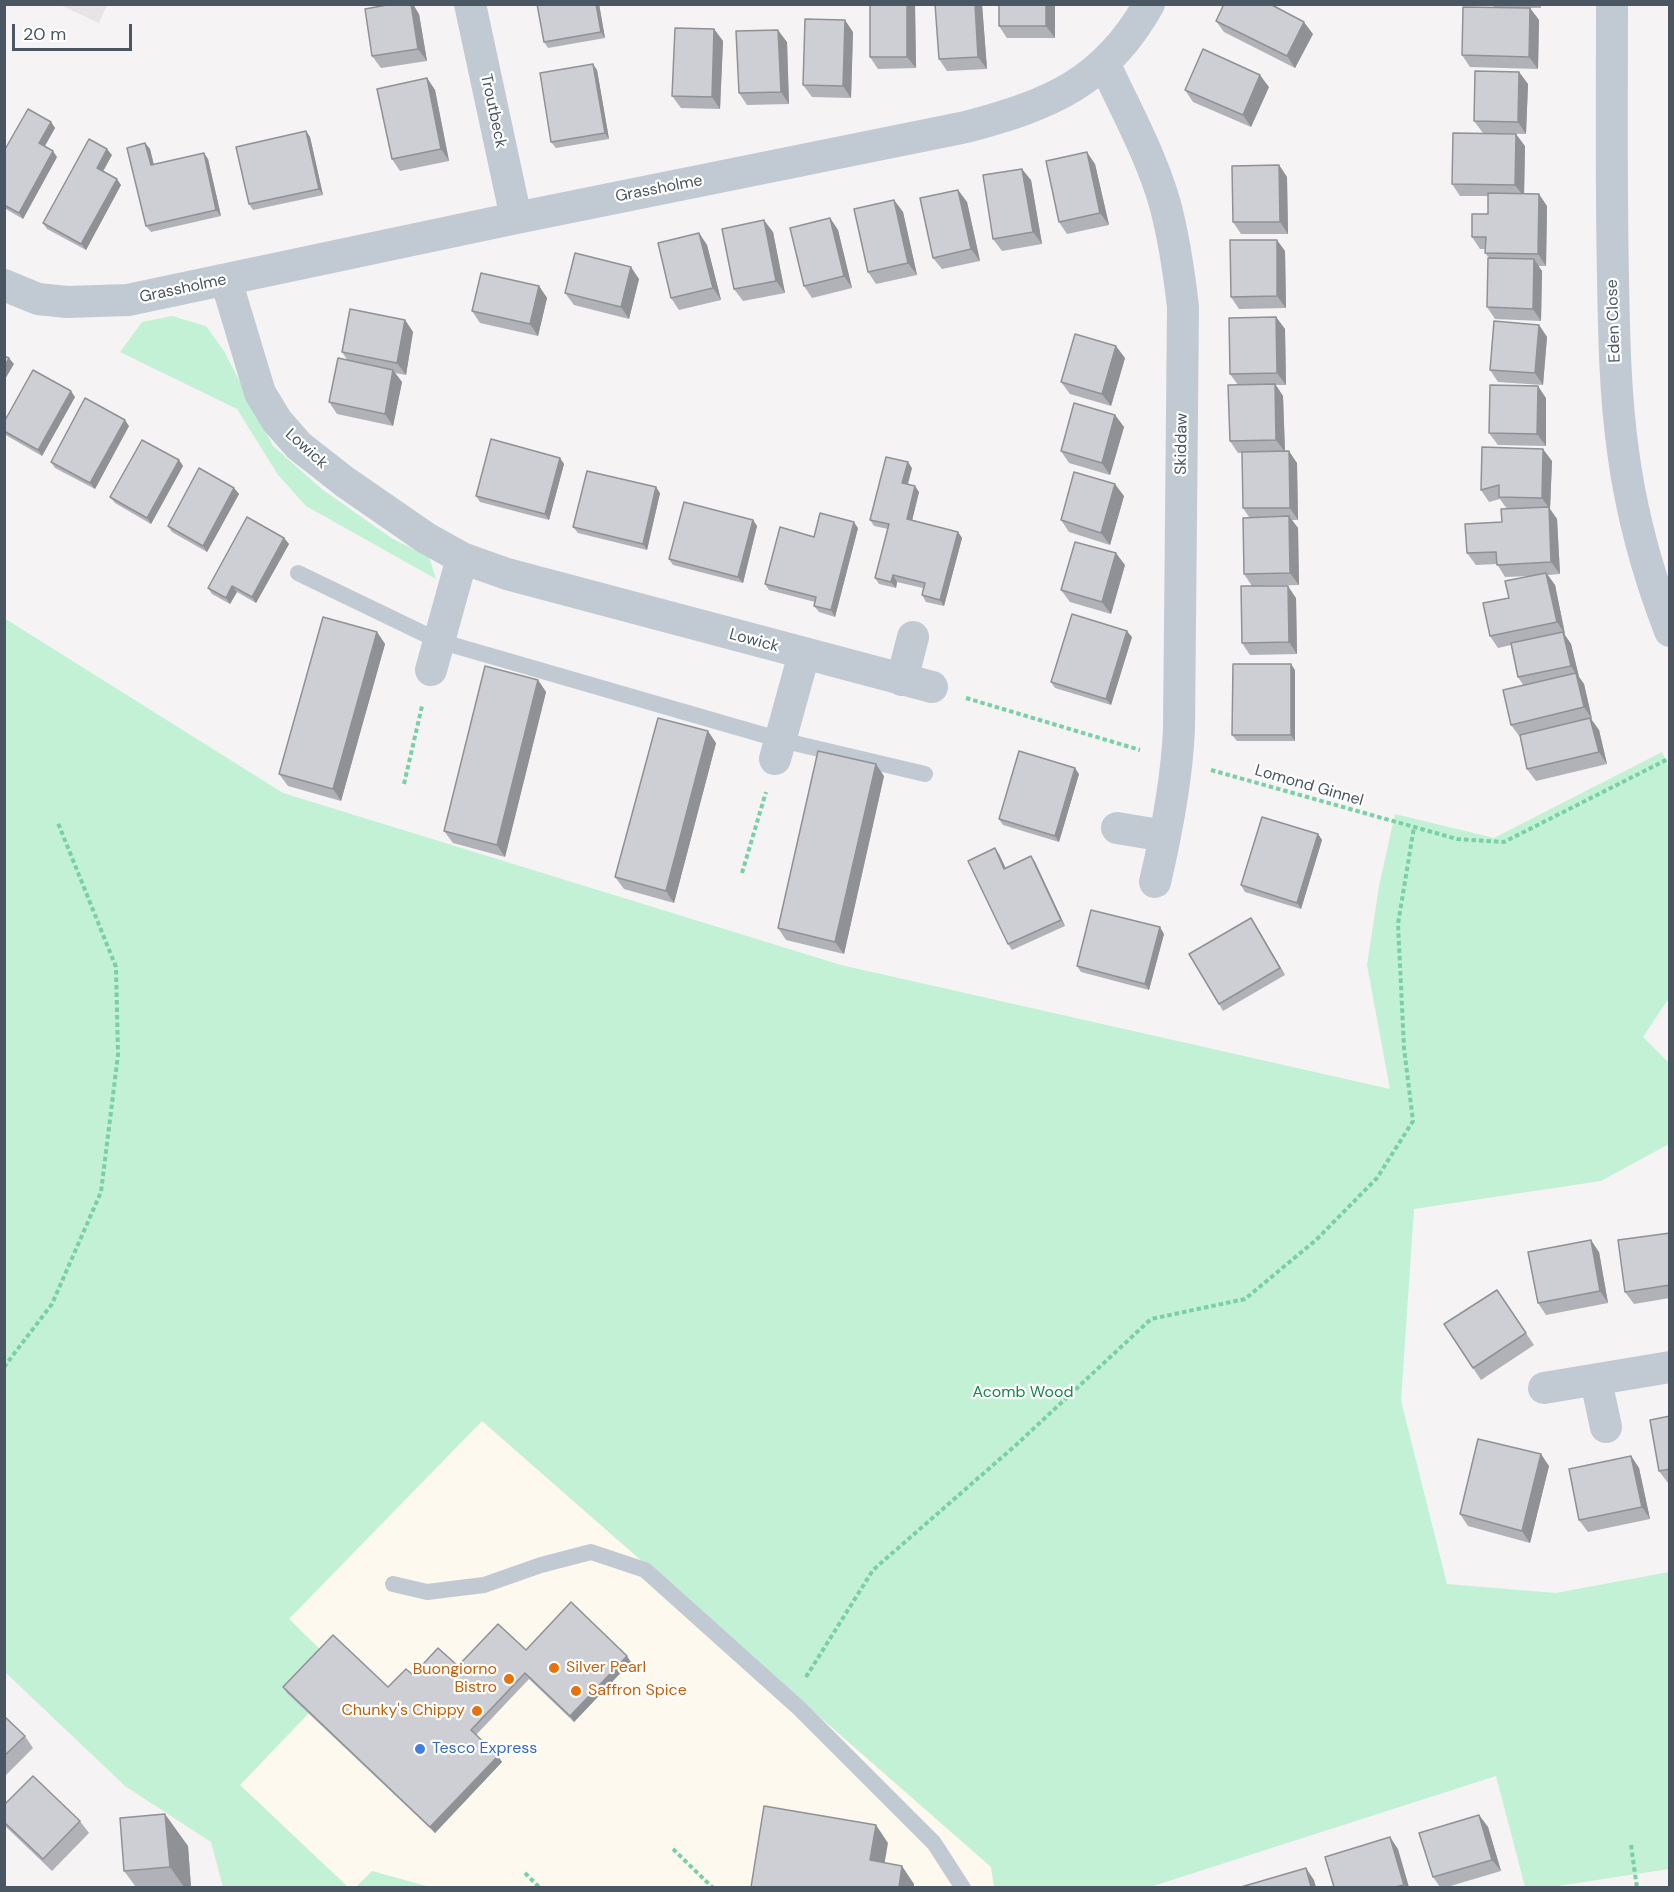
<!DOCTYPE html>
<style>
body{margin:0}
#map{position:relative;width:1674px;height:1892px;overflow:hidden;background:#f5f3f3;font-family:"DM Sans",sans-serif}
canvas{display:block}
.frame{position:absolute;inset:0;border:6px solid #4a5661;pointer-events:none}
.scale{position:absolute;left:12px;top:24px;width:120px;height:27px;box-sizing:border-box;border:3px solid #4a5661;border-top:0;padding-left:8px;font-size:18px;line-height:21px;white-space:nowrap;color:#4a5661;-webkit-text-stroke:4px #fff;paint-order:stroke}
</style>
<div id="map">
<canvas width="1674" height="1892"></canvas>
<div class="frame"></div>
<div class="scale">20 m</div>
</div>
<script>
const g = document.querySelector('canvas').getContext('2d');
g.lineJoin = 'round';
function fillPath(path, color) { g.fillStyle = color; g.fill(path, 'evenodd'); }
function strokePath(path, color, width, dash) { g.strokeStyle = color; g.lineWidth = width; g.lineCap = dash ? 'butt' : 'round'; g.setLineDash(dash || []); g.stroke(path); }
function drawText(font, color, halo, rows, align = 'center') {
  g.font = font + ' "DM Sans",sans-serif'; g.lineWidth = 4.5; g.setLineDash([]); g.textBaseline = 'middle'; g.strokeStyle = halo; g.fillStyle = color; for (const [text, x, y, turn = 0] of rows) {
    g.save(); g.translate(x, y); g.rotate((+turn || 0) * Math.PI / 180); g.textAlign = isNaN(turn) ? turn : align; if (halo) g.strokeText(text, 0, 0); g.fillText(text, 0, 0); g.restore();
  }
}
fillPath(new Path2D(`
 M482,1421L991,1867L994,1887L430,1888L373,1871L356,1887H348L240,1785L308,1713L288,1619Z`), '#fdf9ef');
fillPath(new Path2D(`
 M60,5H107L99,23Z`), '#e6e4e5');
fillPath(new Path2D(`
 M172,316L206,326L224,351L273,446L323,490L393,539L429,557L436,579L306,506L278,475L237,409L120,352L142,322Z
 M4,618L283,793L841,965L1390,1089L1367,965L1379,886L1395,814L1494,838L1662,752L1670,771L1669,998L1643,1037L1669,1063V1144L1601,1181L1414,1209L1401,1401L1447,1584L1556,1593L1669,1572V1869L1551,1887H1525L1496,1776L1150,1887H994L991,1867L482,1421L289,1619L325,1654L309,1713L240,1785L348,1887H223L211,1842L125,1786L5,1672Z
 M372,1871L430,1887H356Z`), '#c3f1d5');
strokePath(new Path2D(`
 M966,698L1140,750
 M1211,770L1457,839L1504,842L1670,758
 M404,784L422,706
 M742,873L766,792
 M4,1367L52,1304L101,1192L118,1055L116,967L58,823
 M806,1677L873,1570L1016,1445L1151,1319L1245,1299L1316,1240L1377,1178L1413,1121L1404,1048L1398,924L1414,827
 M1631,1845L1637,1888
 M673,1849L713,1888
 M525,1873L540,1888`), '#7ad0a6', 4, [4.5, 3]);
strokePath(new Path2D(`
 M298,573L439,641L781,740L925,774
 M393,1584L427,1592L484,1585L541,1565L591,1552L645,1570L800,1709L934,1843L963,1888`), '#c1cad2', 16);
strokePath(new Path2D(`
 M470,4L516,218
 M1612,4C1612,96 1611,187 1613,278C1614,336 1615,393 1623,451C1631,512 1648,574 1670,631
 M1105,65C1126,110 1151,155 1165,204C1174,238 1179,272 1183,307L1179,728C1177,780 1167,831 1155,882
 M226,280L260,393L277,421L299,446L345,482L426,538L462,558L507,574L932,687
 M4,285L38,299L67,302L128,300L516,218L966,127C1049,105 1105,83 1149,4
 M431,670L462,558
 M902,680L913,637
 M775,759L804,654
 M1117,828L1165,836
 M1596,1381L1606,1427
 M1544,1388L1670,1367`), '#c1cad2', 32);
fillPath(new Path2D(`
 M537,4H599L605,38L548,48L544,42Z
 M915,4L916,68L878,69L870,57Z
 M982,4L987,69L947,71L939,59Z
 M1055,4V38H1007L999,26Z
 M1492,4H1541V8H1530L1539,20L1538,69L1470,67L1462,55L1494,7Z
 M419,14L427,61L381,68L372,56Z
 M1216,21L1313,34L1295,68L1224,32Z
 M714,29L723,41L720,109L681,108L672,96Z
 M853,32L851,98L812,97L803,85Z
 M787,42L789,104L747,105L739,93Z
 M597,70L609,139L556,148L551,142Z
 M1519,72L1528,84L1526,134L1483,133L1474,121Z
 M427,78L435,90L449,161L400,171L392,159Z
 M1269,87L1251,127L1193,102L1185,90Z
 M51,122L55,128L45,146L57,157L23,219L4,208V151Z
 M306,131L310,137L323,195L253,210L249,204Z
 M145,143L150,149L154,164L208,159L221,216L151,232L146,226Z
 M1525,146L1524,194L1547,206L1546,266H1538L1542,271L1541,321L1495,319L1487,307L1489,258L1485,253V249H1480L1472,237L1488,214V196H1460L1452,184Z
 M112,155L103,172L121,185L86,250L47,229L43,223Z
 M1095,164L1109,225L1067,234L1059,222Z
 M1279,165L1287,177L1288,234H1241L1233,222Z
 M1031,180L1042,244L1002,251L993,239Z
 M958,190L967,202L980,261L942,269L933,258Z
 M894,200L903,212L917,275L876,284L868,272Z
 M830,218L838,230L852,288L812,298L804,286Z
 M773,232L785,293L743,301L734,289Z
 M699,233L707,245L721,300L679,310L671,298Z
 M1285,251L1286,308L1239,309L1231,297Z
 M639,279L629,319L574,305L565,293Z
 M539,286L547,298L538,336L480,323L472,311Z
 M1276,317L1285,329L1286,385H1276L1283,396L1285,451L1297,463L1298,520H1292L1298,528L1299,585L1252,586L1244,574L1249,517L1243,508L1242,453H1238L1230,441L1238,385L1230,374Z
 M405,320L413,332L406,375L395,373L402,382L393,426L337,414L329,402L348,361L342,352Z
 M1539,325L1547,337L1543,385L1498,382L1490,370Z
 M1125,358L1111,406L1070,394L1061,382Z
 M75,397L42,456L4,434V422Z
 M1546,398V446L1498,445L1489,433Z
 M1115,415L1124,427L1110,475L1069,463L1061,451Z
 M129,426L95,489L55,468L51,462Z
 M560,458L564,464L549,520L480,502L476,496Z
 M179,460L183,466L151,524L115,503L110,497Z
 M1552,461L1550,509L1557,519L1560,574L1548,575L1555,585L1565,634H1564L1571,644L1579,677L1584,684L1592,719V720L1599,730L1607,764L1536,781L1527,769L1520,737L1511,725L1523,685L1518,677L1511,645L1498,648L1490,636L1509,598L1532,576L1505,577L1497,564L1476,565L1467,553L1502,522L1507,509L1500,499L1489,502L1481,490Z
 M912,468L908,485L919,492L912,520L958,532L962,538L944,606L926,602L922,595L923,588L897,582L896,588L879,584L875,578L888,529L874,526L870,520Z
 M234,488L239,494L207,552L172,532L168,526Z
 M660,493L647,550L578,533L573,527Z
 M1124,496L1110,545L1069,532L1061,520Z
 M753,520L757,526L743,583L673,565L669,559Z
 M858,528L835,617L819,612L814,606L815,602L769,590L765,584L814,537Z
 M284,538L289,544L256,603L237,592L230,604L212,594L208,588Z
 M1125,565L1111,614L1070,602L1061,590Z
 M1296,598L1297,654L1250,655L1242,643Z
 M377,632L385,644L341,801L288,786L279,774Z
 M1132,637L1111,705L1055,688L1051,682Z
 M1295,670V741H1237L1232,735Z
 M538,680L546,692L505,857L453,843L444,831Z
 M716,743L674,903L624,889L615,877Z
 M1079,774L1059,842L1003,825L999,819Z
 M884,776L844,954L786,940L778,928Z
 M1318,834L1322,840L1301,909L1245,892L1241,885Z
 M999,854L1005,868L1031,856L1035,862L1065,926L1012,950L1008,944Z
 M1255,924L1285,975L1223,1011L1219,1004Z
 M1164,934L1149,990L1081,972L1077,966Z
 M1670,1233V1298L1634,1304L1625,1292Z
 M1599,1252L1608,1303L1546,1315L1538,1303Z
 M1497,1290L1534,1345L1481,1380L1473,1368Z
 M1670,1416V1482L1668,1483L1659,1471Z
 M1631,1456L1639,1468L1650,1519L1588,1532L1579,1520Z
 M1549,1466L1530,1543L1468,1526L1460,1514Z
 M526,1650L631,1662L574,1722L529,1679L476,1735L498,1756L502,1762L435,1833L287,1693L283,1687H388L413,1675L458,1666Z
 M4,1716L25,1736L33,1748L4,1777Z
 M4,1805L80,1821L89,1833L52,1871L4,1825Z
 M1479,1815L1488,1827L1501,1871L1447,1887H1440L1433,1877Z
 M188,1846L191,1887H136L124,1871Z`), '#b0b2b7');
fillPath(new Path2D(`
 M411,4H413L419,14L427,61L418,49Z
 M596,4H599L605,38L601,32Z
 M907,4H915L916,68L907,57Z
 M975,4H982L987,69L978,57Z
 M1046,4H1055V38L1046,26Z
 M1530,8L1539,20L1538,69L1529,57Z
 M845,20L853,32L851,98L843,86Z
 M1304,22L1313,34L1295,68L1287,56Z
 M714,29L723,41L720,109L712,97Z
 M778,30L787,42L789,104L781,92Z
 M593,64L597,70L609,139L605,133Z
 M1519,72L1528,84L1526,134L1518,122Z
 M1260,75L1269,87L1251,127L1243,115Z
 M427,78L435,90L449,161L441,149Z
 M51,122L55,128L43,149L39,143Z
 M306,131L310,137L323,195L319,189Z
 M1516,134L1525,146L1524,197L1515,185Z
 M145,143L150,149L155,171L151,165Z
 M107,149L112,155L101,174L97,168Z
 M53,151L57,157L23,219L19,213Z
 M1087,152L1095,164L1109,225L1100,213Z
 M204,153L208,159L221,216L216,210Z
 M1279,165L1287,177L1288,234L1280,222Z
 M1022,169L1031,180L1042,244L1033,232Z
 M117,179L121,185L86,250L81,244Z
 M958,190L967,202L980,261L971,249Z
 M1539,194L1547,206L1546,266L1538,254Z
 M894,200L903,212L917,275L908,263Z
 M830,218L838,230L852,288L844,276Z
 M764,220L773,232L785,293L776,281Z
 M699,233L707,245L721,300L713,288Z
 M1277,240L1285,251L1286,308L1277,296Z
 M1534,259L1542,271L1541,321L1533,309Z
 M631,267L639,279L629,319L621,307Z
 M539,286L547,298L538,336L530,324Z
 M1276,317L1285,329L1286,385L1277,373Z
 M405,320L413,332L406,375L397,363Z
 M1539,325L1547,337L1543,385L1535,373Z
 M1116,346L1125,358L1111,406L1102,394Z
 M9,358L14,364L4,381V367Z
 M393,370L402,382L393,426L385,414Z
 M1275,384L1283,396L1285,452L1276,440Z
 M1538,386L1546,398V446L1537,434Z
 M71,391L75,397L42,456L38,450Z
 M1115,415L1124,427L1110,475L1102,463Z
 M125,420L129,426L95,489L90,483Z
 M1543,449L1552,461L1550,509L1557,519L1560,574L1551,562L1549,508L1542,498Z
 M1289,451L1297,463L1298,520L1290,508Z
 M560,458L564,464L549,520L545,514Z
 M179,460L183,466L151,524L147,518Z
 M908,462L912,468L906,489L902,483Z
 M1115,484L1124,496L1110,545L1101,533Z
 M915,486L919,492L911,525L907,519Z
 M656,487L660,493L647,550L643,544Z
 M234,488L239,494L207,552L203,546Z
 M1289,516L1298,528L1299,585L1290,573Z
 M753,520L757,526L743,583L738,577Z
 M854,522L858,528L835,617L831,610Z
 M958,532L962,538L944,606L940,600Z
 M284,538L289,544L256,603L252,597Z
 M1116,553L1125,565L1111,614L1102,602Z
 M1546,573L1555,585L1565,634L1557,622Z
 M893,575L897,582L896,588L891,582Z
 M232,586L237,592L230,604L226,598Z
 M1288,586L1296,598L1297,654L1289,642Z
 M1127,631L1132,637L1111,705L1106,699Z
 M377,632L385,644L341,801L333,789Z
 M1563,632L1571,644L1579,677L1584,684L1592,719L1584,707L1576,674L1571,666Z
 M1291,664L1295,670V741L1291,735Z
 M538,680L546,692L505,857L497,845Z
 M1590,718L1599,730L1607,764L1599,752Z
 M708,731L716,743L674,903L666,891Z
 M876,764L884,776L844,954L835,942Z
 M1075,768L1079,774L1059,842L1055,836Z
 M1318,834L1322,840L1301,909L1297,903Z
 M995,848L999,854L1009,875L1004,869Z
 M1031,856L1035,862L1065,926L1061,920Z
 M1251,918L1255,924L1285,975L1280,968Z
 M1160,927L1164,934L1149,990L1145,984Z
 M1591,1240L1599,1252L1608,1303L1600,1291Z
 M1541,1454L1549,1466L1530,1543L1522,1531Z
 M1631,1456L1639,1468L1650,1519L1642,1507Z
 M627,1656L631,1662L574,1722L570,1716Z
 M498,1756L502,1762L435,1833L430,1827Z
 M165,1814L188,1846L191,1887H184L170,1867Z
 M1479,1815L1488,1827L1501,1871L1492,1860Z
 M876,1825L888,1843L882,1878L870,1860Z
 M1390,1837L1398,1849L1409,1887H1406L1404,1885Z
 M902,1866L914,1884V1887H899Z
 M1306,1868L1314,1880L1316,1887H1311Z`), '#909195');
const building = new Path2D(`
 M392,4H411L418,49L372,56L365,9Z
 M537,4H596L601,32L544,42Z
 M870,4H907V57H870Z
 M935,4H975L978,57L939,59Z
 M999,4H1046V26H999Z
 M1224,4H1270L1304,22L1287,56L1216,21Z
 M1463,7L1530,8L1529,57L1462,55Z
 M805,19L845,20L843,86L803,85Z
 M675,28L714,29L712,97L672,96Z
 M778,30L781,92L739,93L736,31Z
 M1203,49L1260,75L1243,115L1185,90Z
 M593,64L605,133L551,142L540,73Z
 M1475,71L1519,72L1518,122L1474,121Z
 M427,78L441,149L392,159L377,89Z
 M28,109L51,122L39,143L53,151L19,213L4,205V151Z
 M306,131L319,189L249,204L236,147Z
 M1453,133L1516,134L1515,185L1452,184Z
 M89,139L107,149L97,168L117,179L81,244L43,223Z
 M145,143L151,165L204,153L216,210L146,226L127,148Z
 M1087,152L1100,213L1059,222L1046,161Z
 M1279,165L1280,222H1233L1232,166Z
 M1022,169L1033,232L993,239L983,175Z
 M958,190L971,249L933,258L920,198Z
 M1488,193L1539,194L1538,254L1485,253L1486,237H1472V214H1488Z
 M894,200L908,263L868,272L854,209Z
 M830,218L844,276L804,286L790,228Z
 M764,220L776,281L734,289L722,229Z
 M699,233L713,288L671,298L658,243Z
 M1230,240H1277V296L1231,297Z
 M575,253L631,267L621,307L565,293Z
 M1488,258L1534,259L1533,309L1487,307Z
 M481,273L539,286L530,324L472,311Z
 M350,309L405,320L397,363L342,352Z
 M1276,317L1277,373L1230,374L1229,318Z
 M1494,321L1539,325L1535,373L1490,370Z
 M1075,334L1116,346L1102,394L1061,382Z
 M4,356L9,358L4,367Z
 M338,358L393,370L385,414L329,402Z
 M33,370L71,391L38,450L4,431V422Z
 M1275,384L1276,440L1230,441L1228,385Z
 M1490,385L1538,386L1537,434L1489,433Z
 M85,398L125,420L90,483L51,462Z
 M1074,403L1115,415L1102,463L1061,451Z
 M491,439L560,458L545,514L476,496Z
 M142,440L179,460L147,518L110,497Z
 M1482,447L1543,449L1542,498L1499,497V485L1481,490Z
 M1289,451L1290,508H1243L1242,452Z
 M886,457L908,462L902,483L915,486L907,519L958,532L940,600L922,595L925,583L893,575L891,582L875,578L889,524L870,520Z
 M199,468L234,488L203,546L168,526Z
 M587,471L656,487L643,544L573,527Z
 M1074,472L1115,484L1101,533L1061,520Z
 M684,502L753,520L738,577L669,559Z
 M1549,507L1551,562L1497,565L1496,552L1467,553L1465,524L1502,522L1501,509Z
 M820,513L854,522L831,610L814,606L816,597L765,584L780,527L814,537Z
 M1289,516L1290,573L1244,574L1243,518Z
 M247,517L284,538L252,597L232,586L226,598L208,588Z
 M1075,542L1116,553L1102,602L1061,590Z
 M1546,573L1557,622L1490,636L1483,603L1509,598L1505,581Z
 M1241,586H1288L1289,642L1242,643Z
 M1072,614L1127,631L1106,699L1051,682Z
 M323,617L377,632L333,789L279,774Z
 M1563,632L1571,666L1518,677L1511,643Z
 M1233,664H1291V735H1232Z
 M485,666L538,680L497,845L444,831Z
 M1576,673L1584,707L1511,725L1503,690Z
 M658,718L708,731L666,891L615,877Z
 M1590,718L1599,752L1527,769L1520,735Z
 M818,751L876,764L835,942L778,928Z
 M1019,751L1075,768L1055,836L999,819Z
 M1262,817L1318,834L1297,903L1241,885Z
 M995,848L1004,869L1031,856L1061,920L1008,944L968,861Z
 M1091,910L1160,927L1145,984L1077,966Z
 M1251,918L1280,968L1219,1004L1189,954Z
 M1670,1233V1285L1625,1292L1618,1240Z
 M1591,1240L1600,1291L1538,1303L1528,1252Z
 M1497,1290L1526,1333L1473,1368L1444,1324Z
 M1670,1416V1469L1659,1471L1650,1420Z
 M1478,1439L1541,1454L1522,1531L1460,1514Z
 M1631,1456L1642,1507L1579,1520L1569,1469Z
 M571,1602L627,1656L570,1716L525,1673L471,1730L498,1756L430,1827L283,1687L333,1635L388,1687L406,1669L413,1675L438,1648L458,1666L498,1624L526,1650Z
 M4,1716L25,1736L4,1756Z
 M33,1776L80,1821L43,1859L4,1822V1805Z
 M764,1806L876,1825L870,1860L902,1866L899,1887H751Z
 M165,1814L170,1867L124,1871L120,1818Z
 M1479,1815L1492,1860L1433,1877L1419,1833Z
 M1390,1837L1404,1885L1395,1887H1334L1325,1857Z
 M1306,1868L1311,1887H1241Z`);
fillPath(building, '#cdcfd5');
strokePath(building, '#909195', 1.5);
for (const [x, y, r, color] of [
 [554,1668,6,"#e8710a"],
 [509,1679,6,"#e8710a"],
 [576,1691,6,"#e8710a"],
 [477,1711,6,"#e8710a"],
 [420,1749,6,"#3f7fe0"]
]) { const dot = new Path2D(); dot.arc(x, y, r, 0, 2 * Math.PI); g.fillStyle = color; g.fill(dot); strokePath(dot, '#fff', 2); }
drawText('16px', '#4a5661', '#fff', [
 ["Troutbeck",493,111,78],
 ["Grassholme",659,189,-11],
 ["Grassholme",183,289,-12],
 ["Eden Close",1614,321,-92],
 ["Skiddaw",1182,444,-89],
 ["Lowick",306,449,42],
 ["Lowick",754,641,15],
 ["Lomond Ginnel",1309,786,16]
]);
drawText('16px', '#17864f', '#fff', [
 ["Acomb Wood",1023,1393]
]);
drawText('16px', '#c56008', '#fff', [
 ["Silver Pearl",566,1668],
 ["Buongiorno",497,1670,"right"],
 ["Bistro",497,1688,"right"],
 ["Saffron Spice",588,1691],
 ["Chunky's Chippy",465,1711,"right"]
], 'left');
drawText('16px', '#366cbe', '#fff', [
 ["Tesco Express",432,1749]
], 'left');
</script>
